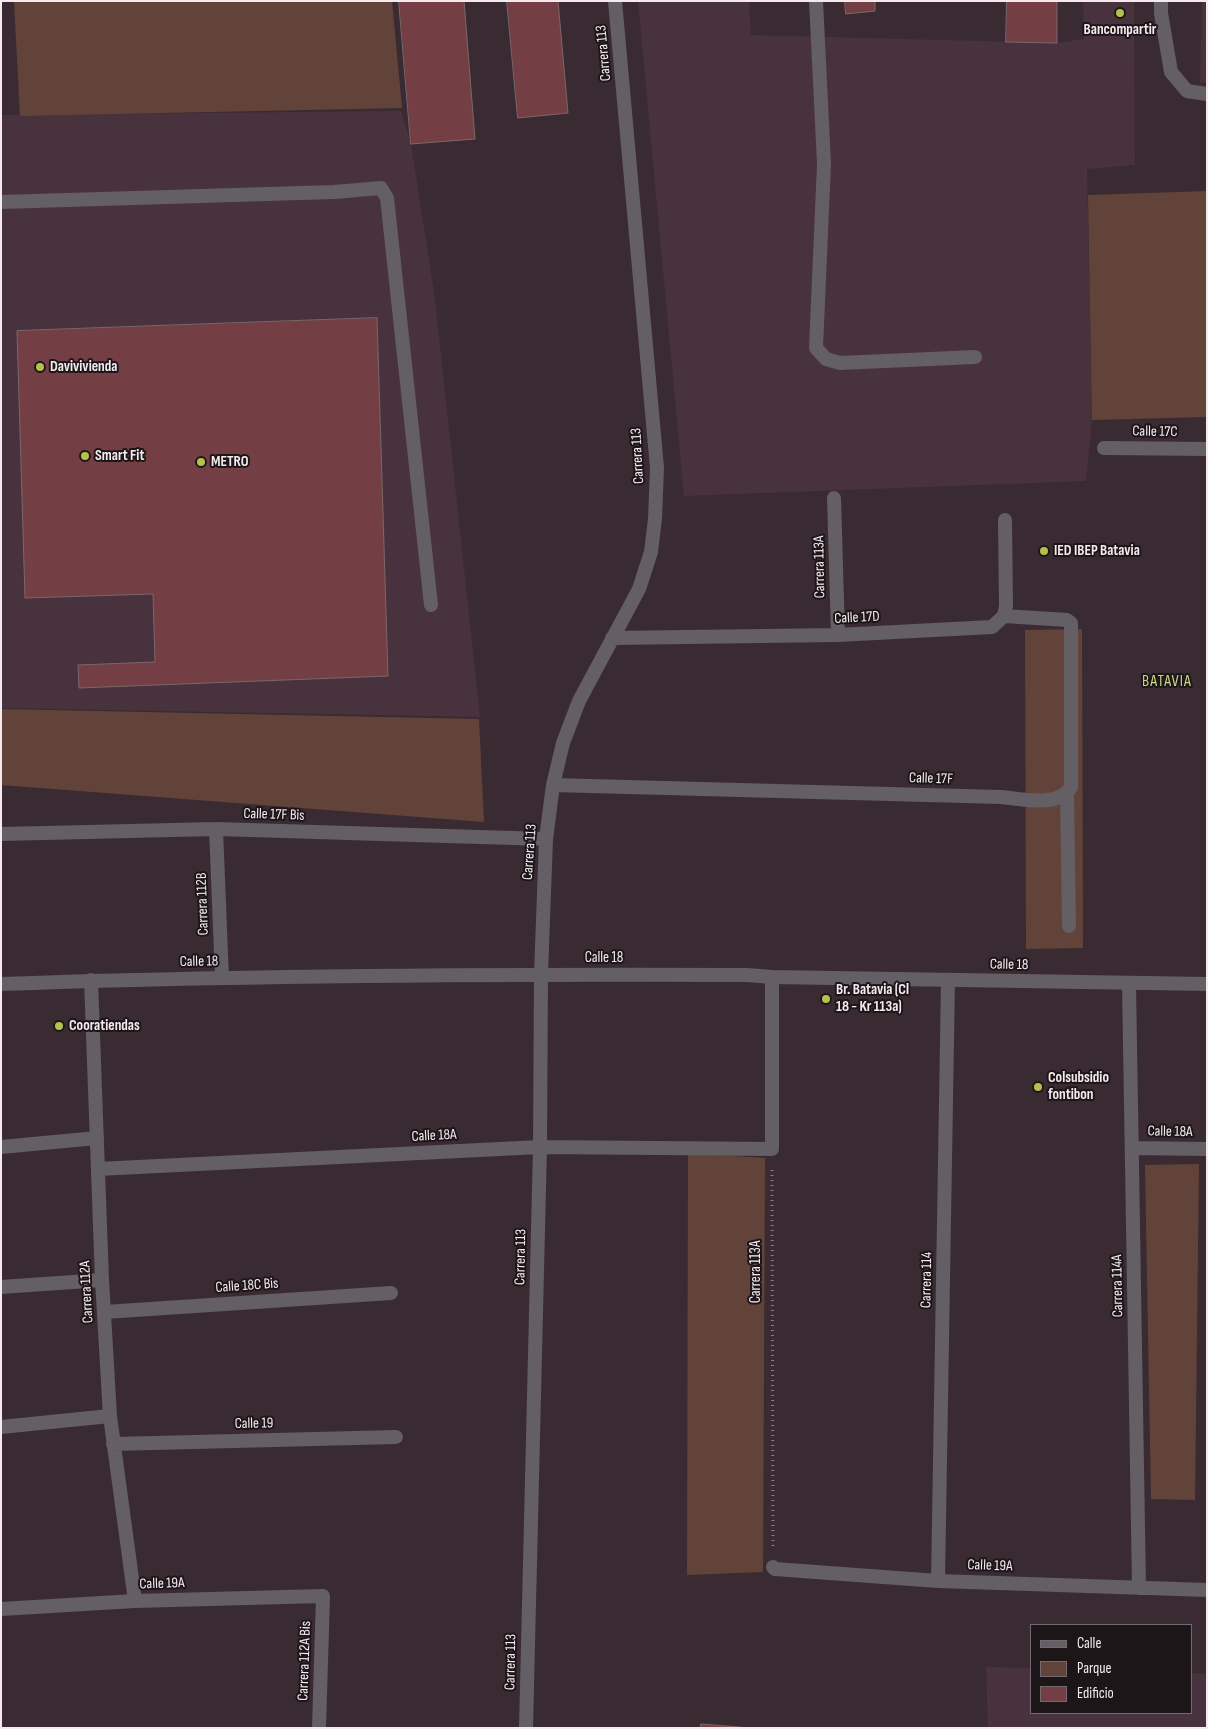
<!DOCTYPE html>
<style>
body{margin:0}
#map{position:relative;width:1208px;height:1729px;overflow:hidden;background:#3a2b32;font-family:"Sofia Sans Condensed",sans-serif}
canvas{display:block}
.frame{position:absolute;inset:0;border:2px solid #f5ebef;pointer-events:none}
.legend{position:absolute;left:1030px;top:1624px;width:162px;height:90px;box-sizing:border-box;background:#1d1619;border:1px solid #736b6f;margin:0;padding:6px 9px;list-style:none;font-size:15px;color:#f5ebef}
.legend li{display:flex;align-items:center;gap:10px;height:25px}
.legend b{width:25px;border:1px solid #736b6f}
</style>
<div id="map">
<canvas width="1208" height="1729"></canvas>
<div class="frame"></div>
<ul class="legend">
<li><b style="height:6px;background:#645e65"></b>Calle</li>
<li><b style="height:14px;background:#624339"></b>Parque</li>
<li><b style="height:14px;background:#733f45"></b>Edificio</li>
</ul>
</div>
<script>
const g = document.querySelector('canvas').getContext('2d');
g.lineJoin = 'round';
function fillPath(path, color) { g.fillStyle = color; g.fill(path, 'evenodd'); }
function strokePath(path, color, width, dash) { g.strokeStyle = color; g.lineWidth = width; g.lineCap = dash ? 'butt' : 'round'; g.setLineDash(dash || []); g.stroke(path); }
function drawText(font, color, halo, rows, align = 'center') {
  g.font = font + ' "Sofia Sans Condensed",sans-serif'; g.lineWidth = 4; g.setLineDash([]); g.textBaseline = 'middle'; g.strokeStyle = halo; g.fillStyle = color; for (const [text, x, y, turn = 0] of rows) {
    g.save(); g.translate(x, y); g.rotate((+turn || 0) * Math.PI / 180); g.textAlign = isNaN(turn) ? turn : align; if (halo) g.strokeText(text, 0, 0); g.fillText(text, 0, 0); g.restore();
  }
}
fillPath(new Path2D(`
 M638,1H749L751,35L1057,43L1084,39L1083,1H1134L1135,165L1087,169L1092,420L1086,481L684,496Z
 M1202,1H1207V82L1200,83Z
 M401,111L411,144L435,299L480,717L1,708V115Z
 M986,1667L1032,1668V1713H1192V1673L1207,1674V1728H988Z`), '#48323d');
fillPath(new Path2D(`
 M18,1H392L402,108L20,116L14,2Z
 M1207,191V417L1092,420L1088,195Z
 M1082,629L1083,948L1026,949L1025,630Z
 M1,709L479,719L484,822L1,785Z
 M688,1153L765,1158L763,1572L687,1575Z
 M1199,1164L1195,1500L1151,1499L1145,1165Z`), '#624339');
const building = new Path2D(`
 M399,1H464L475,139L411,144Z
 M507,1H558L568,113L518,118Z
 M845,1H875V11L846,14Z
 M1007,1H1057V43L1006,42Z
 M377,318L388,676L79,688L78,665L155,662L153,594L25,598L17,331Z
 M701,1724L751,1728H701Z`);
fillPath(building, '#733f45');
strokePath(building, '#7b6768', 1);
strokePath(new Path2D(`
 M772,1170L773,1546`), '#887c81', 3, [1, 4]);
strokePath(new Path2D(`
 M816,1L824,164L816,348L826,359L840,363L975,357
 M1161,1V13L1171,72L1187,91L1207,94
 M1,202L334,192L381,188L387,198L431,605
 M1067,793L1069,926`), '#645e65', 14);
strokePath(new Path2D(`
 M1104,448L1207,449
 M834,498L838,635
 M612,638L838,635L992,627L1004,616L1006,606L1005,520
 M553,785L1001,797C1022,799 1059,808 1071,787V623L1067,620L1004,616
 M216,829L222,978
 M1,834L216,829L546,839
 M91,980L102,1280L110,1416L135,1601
 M1129,984L1139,1588
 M1,1147L97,1138
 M1132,1148L1207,1149
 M98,1169L540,1147L772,1149V977
 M1,1287L102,1280
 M105,1312L391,1293
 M1,1427L110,1416
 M113,1444L396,1437
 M773,1567L775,1569L938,1581L1207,1590
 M938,1581L948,980
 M1,1609L135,1601L323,1596L319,1728
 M526,1728L540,1147L541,974L546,839L553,785L563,743L579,701L639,589L651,552L655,519L657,468L615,1`), '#645e65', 14);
strokePath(new Path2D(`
 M1,984C250,975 499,974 747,975L772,977L1207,984`), '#645e65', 14);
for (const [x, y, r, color] of [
 [1120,13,5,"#b4c24a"],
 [40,367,5,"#b4c24a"],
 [85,456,5,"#b4c24a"],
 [201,462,5,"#b4c24a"],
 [1044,551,5,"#b4c24a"],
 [826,999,5,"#b4c24a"],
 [59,1026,5,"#b4c24a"],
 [1038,1087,5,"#b4c24a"]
]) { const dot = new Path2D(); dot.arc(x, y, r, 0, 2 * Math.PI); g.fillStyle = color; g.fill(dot); strokePath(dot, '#1d1619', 2); }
drawText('bold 15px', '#f5ebef', '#1d1619', [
 ["Bancompartir",1120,30,"center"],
 ["Davivivienda",50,367],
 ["Smart Fit",95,456],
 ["METRO",211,462],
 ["IED IBEP Batavia",1054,551],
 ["Br. Batavia (Cl",836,990],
 ["18 - Kr 113a)",836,1007],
 ["Cooratiendas",69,1026],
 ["Colsubsidio",1048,1078],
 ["fontibon",1048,1095]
], 'left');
drawText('15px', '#f5ebef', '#1d1619', [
 ["Carrera 113",604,53,-95],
 ["Calle 17C",1155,432,1],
 ["Carrera 113",638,456,-93],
 ["Carrera 113A",820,567,-91],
 ["Calle 17D",857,618,-3],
 ["Calle 17F",931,779,2],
 ["Calle 17F Bis",274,815,2],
 ["Carrera 113",530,852,-86],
 ["Carrera 112B",203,904,-92],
 ["Calle 18",604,958],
 ["Calle 18",199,962,-1],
 ["Calle 18",1009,965,1],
 ["Calle 18A",1170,1132,1],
 ["Calle 18A",434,1136,-3],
 ["Carrera 113",521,1257,-89],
 ["Carrera 113A",756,1272,-90],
 ["Carrera 114",927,1280,-89],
 ["Calle 18C Bis",247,1286,-4],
 ["Carrera 114A",1118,1286,-91],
 ["Carrera 112A",87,1292,-93],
 ["Calle 19",254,1424,-1],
 ["Calle 19A",990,1566,2],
 ["Calle 19A",162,1584,-2],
 ["Carrera 112A Bis",305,1661,-88],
 ["Carrera 113",511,1662,-89]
]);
g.letterSpacing = '1px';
drawText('16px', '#cbd689', '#1d1619', [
 ["BATAVIA",1167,682]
]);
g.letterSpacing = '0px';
</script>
